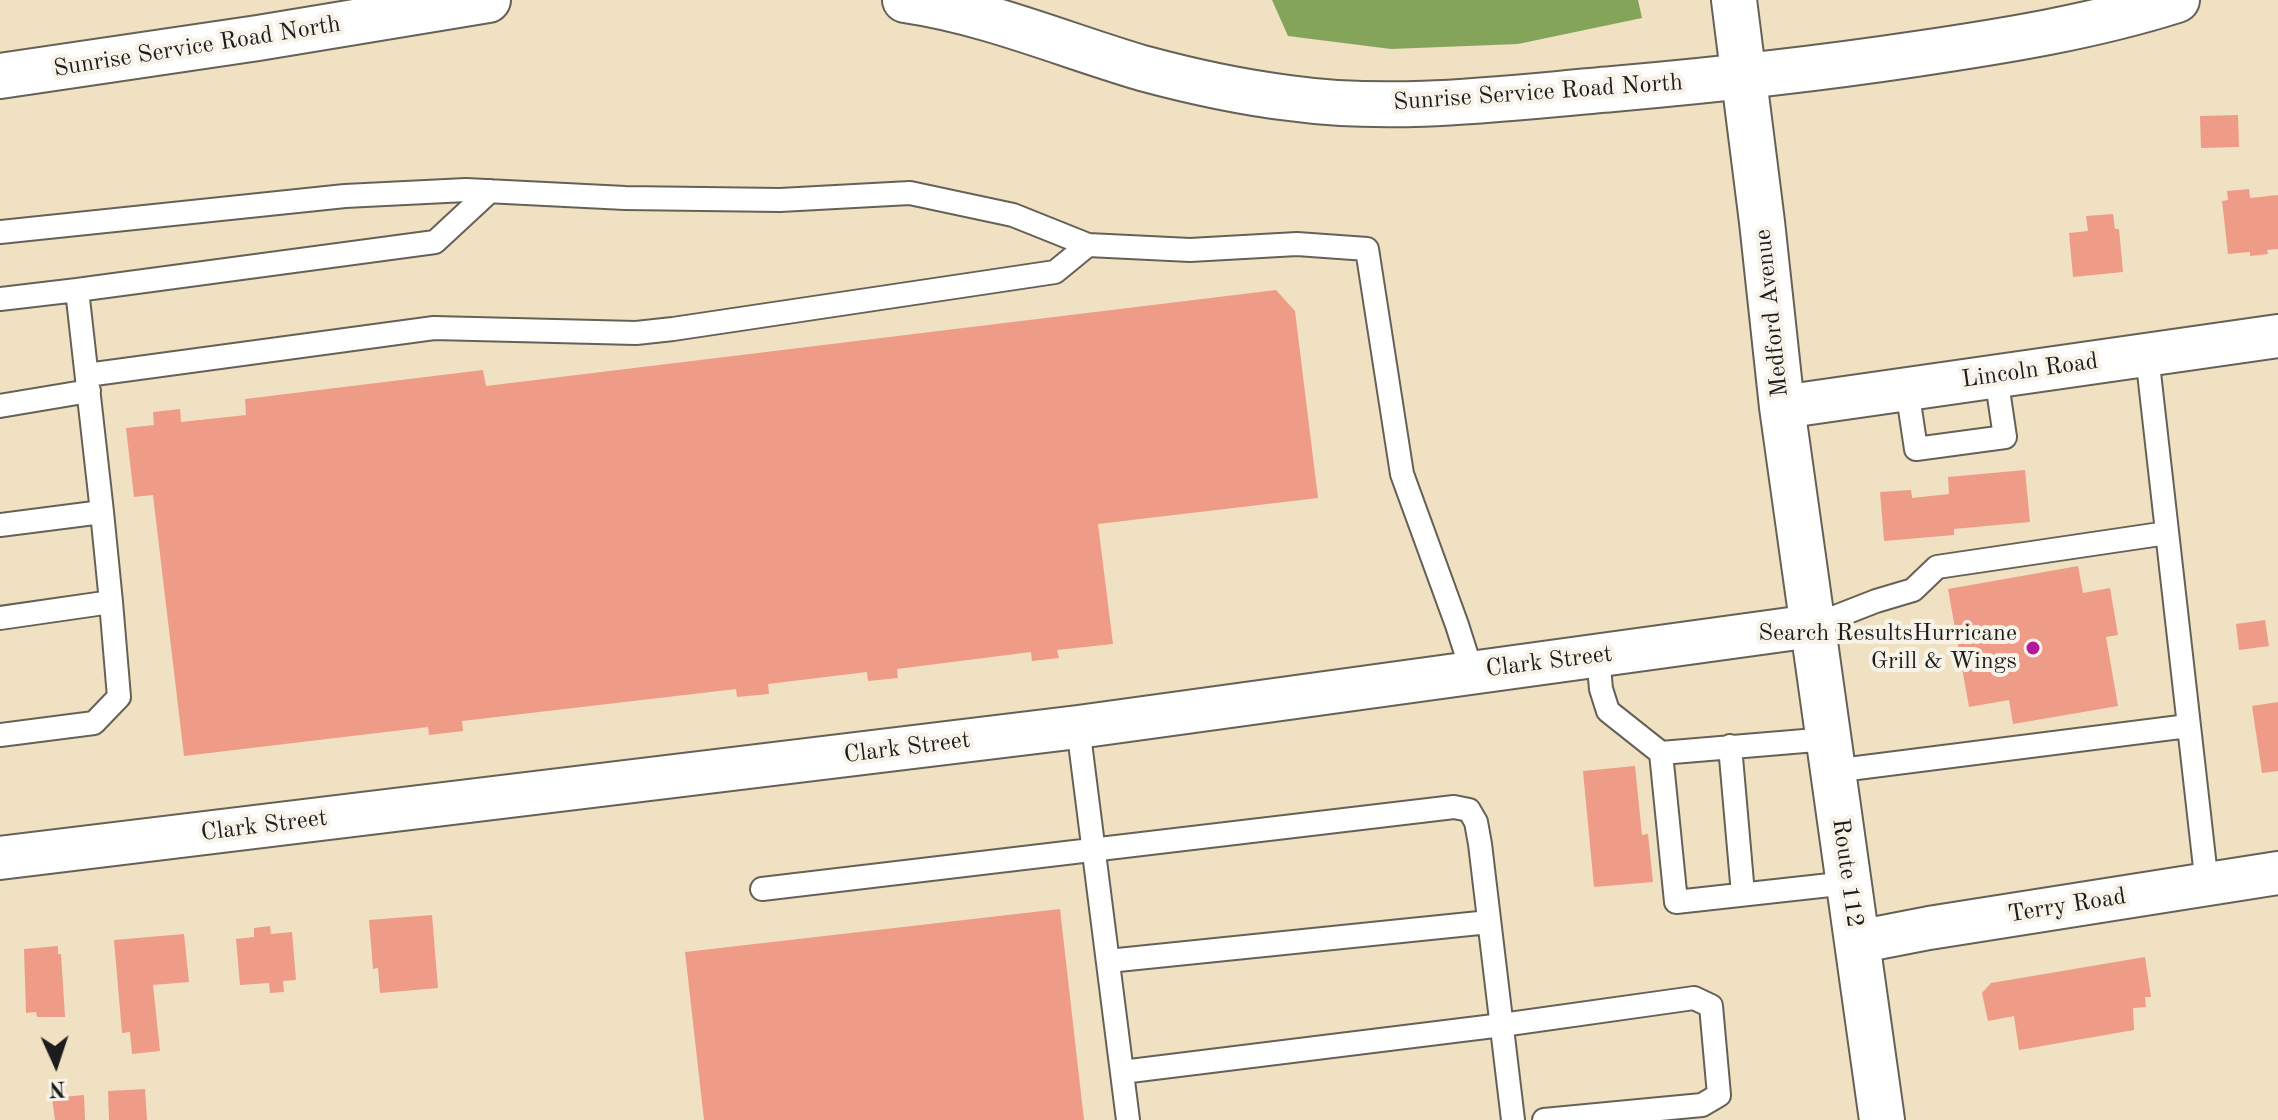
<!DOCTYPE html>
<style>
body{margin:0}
#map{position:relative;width:2278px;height:1120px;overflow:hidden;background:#f0e1c3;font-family:"Old Standard TT",serif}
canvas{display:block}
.north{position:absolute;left:16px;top:1024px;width:80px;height:80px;-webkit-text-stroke:6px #f7f3e8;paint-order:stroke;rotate:177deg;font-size:22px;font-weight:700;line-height:32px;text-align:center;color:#1c1c1c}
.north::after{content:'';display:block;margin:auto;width:28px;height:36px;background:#1c1c1c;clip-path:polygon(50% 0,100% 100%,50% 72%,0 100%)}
</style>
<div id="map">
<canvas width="2278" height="1120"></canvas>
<div class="north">N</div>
</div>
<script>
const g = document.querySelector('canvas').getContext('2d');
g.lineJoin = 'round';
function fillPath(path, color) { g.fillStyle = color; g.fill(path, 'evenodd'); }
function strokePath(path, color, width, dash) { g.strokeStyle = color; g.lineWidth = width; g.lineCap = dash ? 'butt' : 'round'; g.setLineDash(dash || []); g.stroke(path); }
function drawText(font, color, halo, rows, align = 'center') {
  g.font = font + ' "Old Standard TT",serif'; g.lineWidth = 8; g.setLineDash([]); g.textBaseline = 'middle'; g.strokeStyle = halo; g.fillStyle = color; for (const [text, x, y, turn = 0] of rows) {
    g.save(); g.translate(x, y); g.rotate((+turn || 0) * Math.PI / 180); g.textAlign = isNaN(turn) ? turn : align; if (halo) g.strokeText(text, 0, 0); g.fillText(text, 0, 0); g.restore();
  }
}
fillPath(new Path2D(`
 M1272,0H1638L1642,18L1518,44L1391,49L1288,36Z`), '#84a559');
fillPath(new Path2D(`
 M2238,115L2239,147L2201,148L2200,116Z
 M2249,189L2250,198L2278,195V249L2267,250L2268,254L2250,256V252L2228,254L2222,201L2228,200L2227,191Z
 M2113,214L2115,229H2119L2123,272L2073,277L2069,233L2088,231L2086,216Z
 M1276,290L1295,311L1318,498L1098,524L1113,644L1057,650L1059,658L1032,661L1031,652L897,669L898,678L868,681L867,672L768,684L769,694L737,697L736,689L462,721L463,731L429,735L428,727L184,756L153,495L134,497L126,428L154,425L153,412L180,409L181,422L246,415L245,399L483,370L486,386Z
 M2025,470L2030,522L1954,529V535L1884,541L1880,492L1911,490L1912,498L1949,494L1948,477Z
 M2078,566L2083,593L2110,588L2118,635L2106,637L2118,706L2013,724L2009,700L1969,707L1948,589Z
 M2265,620L2269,646L2239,650L2236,624Z
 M2278,702V771L2262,773L2252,706Z
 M1635,766L1642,835L1648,834L1653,882L1594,887L1583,771Z
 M1060,909L1084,1120H704L685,952Z
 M432,915L438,988L380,993L378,968L373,969L369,920Z
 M270,926L271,934L292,932L296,980L283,981L284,992L270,993L269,983L240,985L236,939L254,937V928Z
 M184,934L189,982L153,985L160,1051L132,1054L130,1032L122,1033L114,940Z
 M58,946V954H61L65,1017H37L36,1012L26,1013L24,949Z
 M2145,957L2151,997H2145L2146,1007L2133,1008L2134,1030L2019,1050L2014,1016L1988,1021L1982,993L1991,983Z
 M145,1089L147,1120H109L108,1091Z
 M84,1095L85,1120H55L52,1098Z`), '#ee9c87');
const service = new Path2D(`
 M0,232L345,196L466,190L625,198L780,200L910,193L1013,215L1088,245L1190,250L1297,244L1367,249L1402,474L1457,625L1472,672
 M77,290L435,242L490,191
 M0,299L77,290L102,512L0,525
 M2147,355L2207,885
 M87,375L434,328L636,333L673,329L1055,272L1088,245
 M1907,389L1916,449L2005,437L1996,376
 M0,406L89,391
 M0,618L111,602L102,512
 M1812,626L1876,601L1913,590L1937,567L2167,533
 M1598,656L1601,689L1608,711L1661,753L1828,739
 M1078,727L1128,1120
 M0,735L94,723L119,697L111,602
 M1730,746L1743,894
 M1661,753L1676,902L1848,883
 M1833,771L2188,726
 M762,889L1454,807L1469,810L1476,822L1480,844L1513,1120
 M1108,961L1489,922
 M1122,1072L1502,1025L1694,998L1711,1006L1719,1095L1702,1105L1544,1120`);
const minor = new Path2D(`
 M1782,407L2278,336
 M0,858L1078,727L1812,626
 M1857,942L1929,928L2278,873`);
const secondary = new Path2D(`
 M905,0C987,12 1064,45 1142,68C1190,81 1240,92 1289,98C1396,113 1505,98 1613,89C1715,80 1816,69 1916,54C2004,41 2092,27 2177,0
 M0,76L258,38L488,0`);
const primary = new Path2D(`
 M1734,0L1762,222L1782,407L1882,1120`);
strokePath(service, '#666156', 26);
strokePath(minor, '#666156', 46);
strokePath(secondary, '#666156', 48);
strokePath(primary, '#666156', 48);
strokePath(service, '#fff', 22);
strokePath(minor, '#fff', 42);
strokePath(secondary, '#fff', 44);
strokePath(primary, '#fff', 44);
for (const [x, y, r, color] of [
 [2033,648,8,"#b5179e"]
]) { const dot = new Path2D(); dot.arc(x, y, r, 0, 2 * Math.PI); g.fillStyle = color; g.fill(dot); strokePath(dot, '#f7f3e8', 3); }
drawText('24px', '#1c1c1c', '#f7f3e8', [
 ["Sunrise Service Road North",197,47,-9],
 ["Sunrise Service Road North",1538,93,-4],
 ["Medford Avenue",1772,313,-96],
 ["Lincoln Road",2030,371,-8],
 ["Clark Street",1549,662,-7],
 ["Clark Street",907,748,-7],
 ["Clark Street",264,826,-7],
 ["Route 112",1847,873,82],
 ["Terry Road",2067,906,-9]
]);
drawText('24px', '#1c1c1c', '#f7f3e8', [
 ["Search ResultsHurricane",2017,634],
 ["Grill & Wings",2017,662]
], 'right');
</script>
